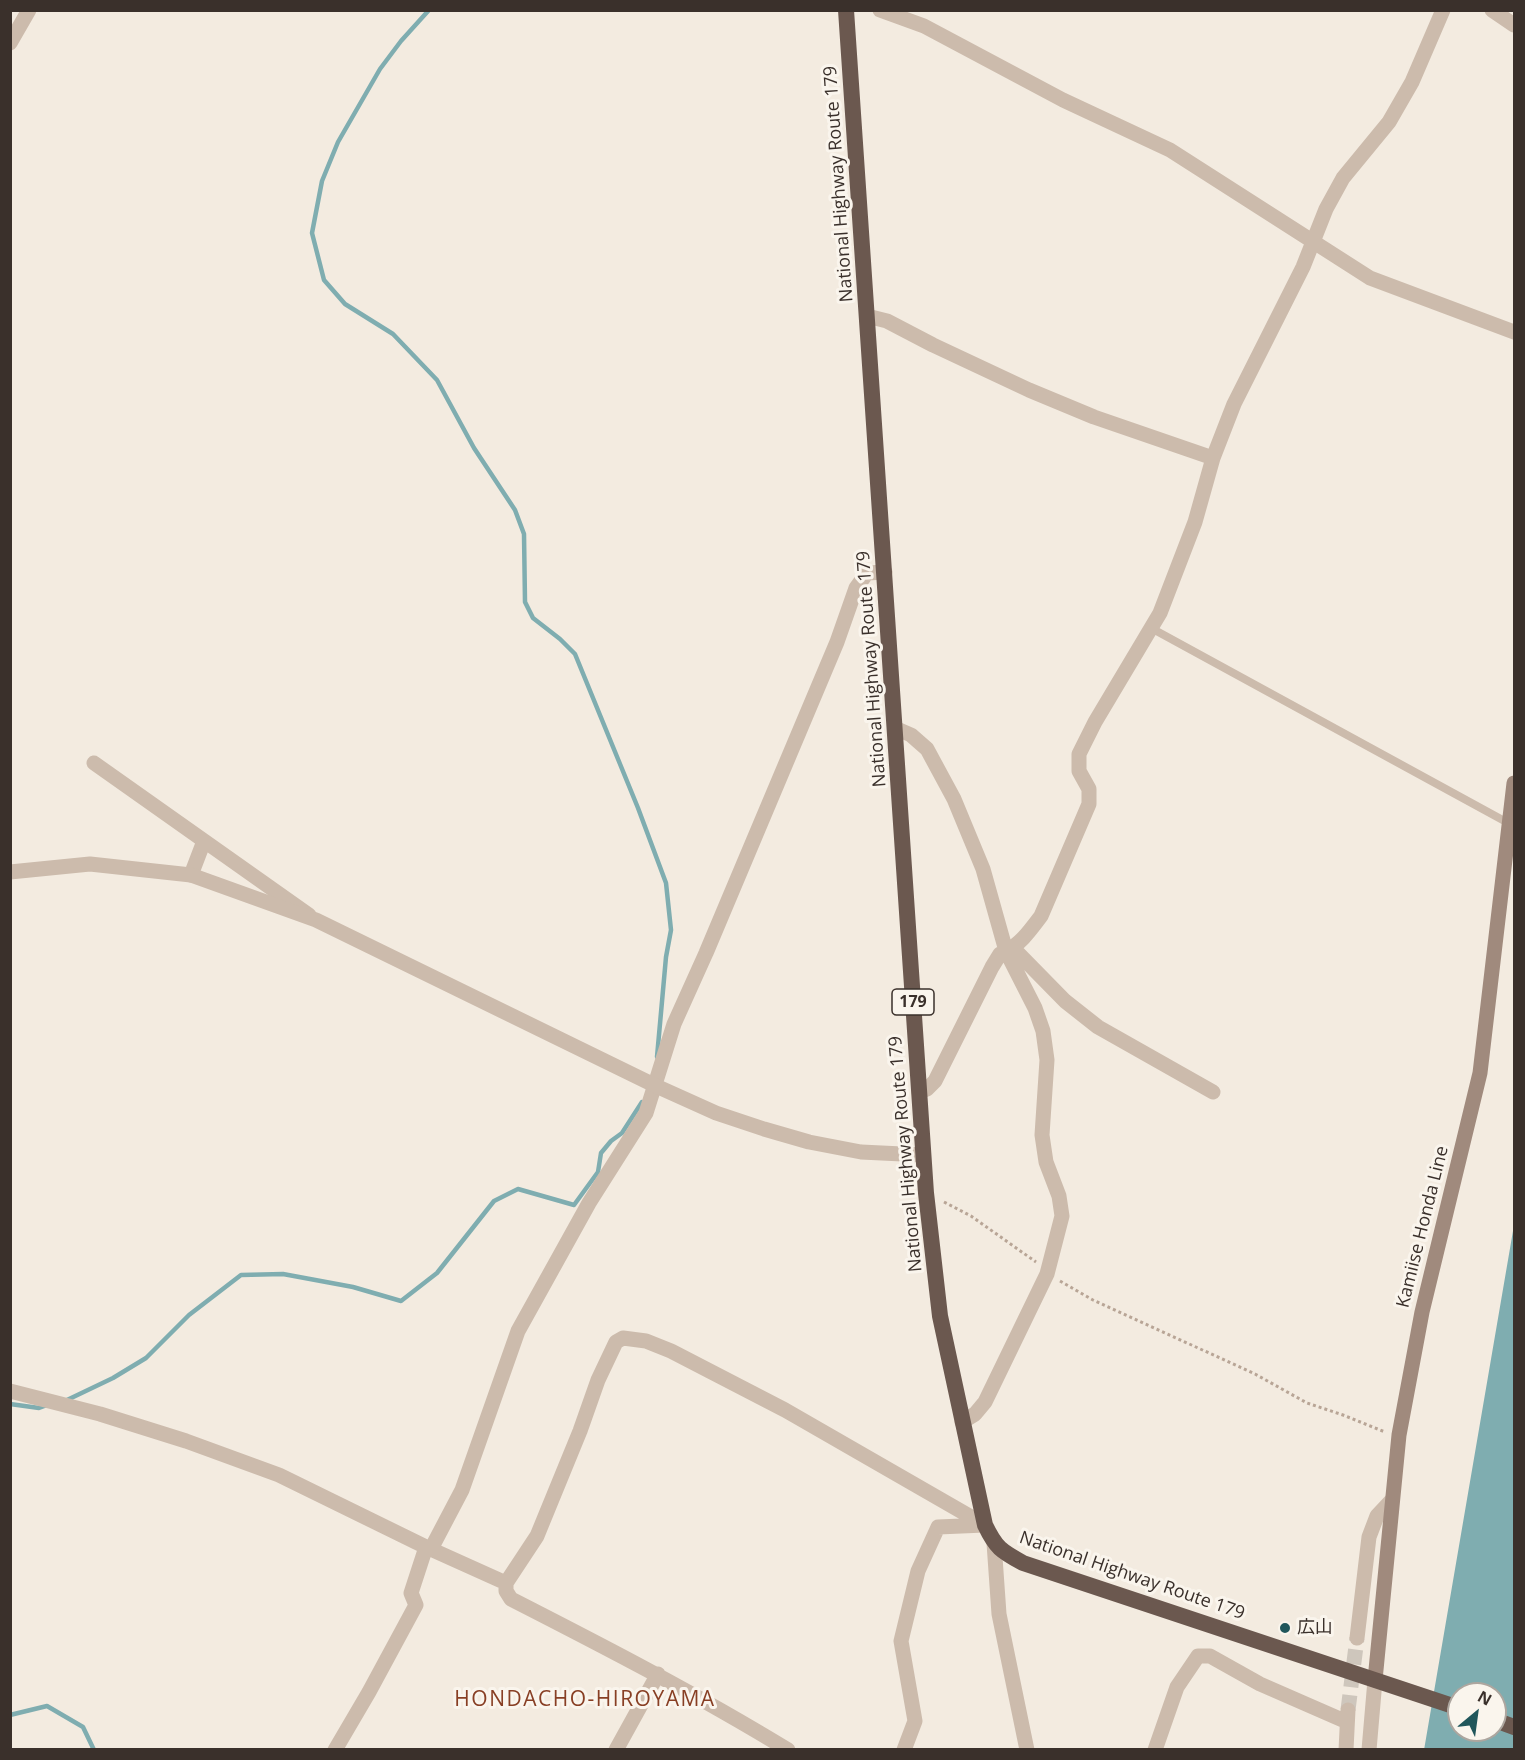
<!DOCTYPE html>
<meta charset="utf-8">
<style>
body{margin:0}
#map{position:relative;width:1525px;height:1760px;overflow:hidden;background:#f3ebe0;font-family:"Open Sans",sans-serif}
canvas{display:block}
.frame{position:absolute;inset:0;border:12px solid #3a302b;pointer-events:none}
.north{position:absolute;left:1447px;top:1682px;width:60px;height:60px;box-sizing:border-box;background:#faf5ed;border:2px solid #ada69f;border-radius:50%;rotate:29deg;font-size:16px;font-weight:700;line-height:24px;text-align:center;color:#3a302b}
.north::after{content:'';display:block;margin:auto;width:21px;height:27px;background:#20565b;clip-path:polygon(50% 0,100% 100%,50% 72%,0 100%)}
</style>
<div id="map">
<canvas width="1525" height="1760"></canvas>
<div class="frame"></div>
<div class="north">N</div>
</div>
<script>
const g = document.querySelector('canvas').getContext('2d');
g.lineJoin = 'round';
function fillPath(path, color) { g.fillStyle = color; g.fill(path, 'evenodd'); }
function strokePath(path, color, width, dash) { g.strokeStyle = color; g.lineWidth = width; g.lineCap = dash ? 'butt' : 'round'; g.setLineDash(dash || []); g.stroke(path); }
function drawText(font, color, halo, rows, align = 'center') {
  g.font = font + ' "Open Sans","Noto Sans JP",sans-serif'; g.lineWidth = 6; g.setLineDash([]); g.textBaseline = 'middle'; g.strokeStyle = halo; g.fillStyle = color; for (const [text, x, y, turn = 0] of rows) {
    g.save(); g.translate(x, y); g.rotate((+turn || 0) * Math.PI / 180); g.textAlign = isNaN(turn) ? turn : align; if (halo) g.strokeText(text, 0, 0); g.fillText(text, 0, 0); g.restore();
  }
}
fillPath(new Path2D(`
 M1514,1225V1749L1424,1750ZM1459,1694H1495V1730H1459Z`), '#7fadb0');
strokePath(new Path2D(`
 M429,10L401,41L380,69L338,142L322,181L312,233L324,280L345,304L393,334L437,380L474,448L515,510L524,534L525,602L533,618L560,639L575,654L638,808L666,883L671,930L666,957L657,1057
 M67,1400L113,1378L146,1358L189,1315L241,1275L283,1274L353,1287L401,1301L437,1273L494,1201L518,1189L574,1205L598,1172L601,1153L611,1141L622,1133L642,1102
 M10,1404L39,1408L47,1405
 M10,1715L47,1706L83,1727L94,1750`), '#7fadb0', 4.5);
strokePath(new Path2D(`
 M1348,1710L1357,1638`), '#cec6bc', 15, [15, 8]);
strokePath(new Path2D(`
 M944,1202L971,1216L1036,1262
 M1060,1281L1093,1300L1255,1374L1307,1403L1343,1415L1385,1432`), '#b8a596', 3, [3, 3]);
strokePath(new Path2D(`
 M1151,628L1510,824`), '#ccbbac', 8);
strokePath(new Path2D(`
 M880,10L924,26L1063,100L1170,150L1370,278L1514,332
 M1492,10L1514,25
 M10,43L29,10
 M867,316L887,321L933,345L1029,390L1094,417L1213,458
 M895,728L911,735L927,749L954,799L983,869L1006,951C1021,944 1031,929 1041,916L1089,804V789L1079,771V754L1095,722L1160,613L1195,522L1213,458L1234,404L1303,267L1326,209L1343,178L1389,122L1412,82L1443,10
 M94,763L309,915
 M191,875L204,841
 M1013,948L1065,1001L1098,1027L1213,1092
 M919,1092L927,1089L935,1081L992,967L1000,954L1006,951L1035,1008L1043,1031L1047,1060L1042,1135L1046,1162L1059,1196L1062,1216L1047,1274L985,1402L975,1414L962,1422
 M10,1391L100,1414L186,1441L279,1475L426,1547L506,1583
 M431,1549L462,1490L518,1331L589,1203L646,1113L674,1024L706,953L837,642L856,588L867,573L885,572
 M1357,1638L1369,1537L1377,1516L1392,1500
 M335,1750L369,1692L416,1605L411,1593L426,1547
 M616,1750L658,1674
 M788,1750C698,1695 605,1647 511,1599L506,1591V1583L537,1536L580,1431L598,1380L616,1342L623,1338L646,1341L671,1351L785,1410L985,1525
 M904,1750L915,1721L901,1641L918,1571L938,1527L985,1525
 M1155,1750L1177,1687L1198,1656H1210L1260,1684L1347,1722
 M1346,1750L1348,1710
 M1369,1750L1375,1680`), '#ccbbac', 15);
strokePath(new Path2D(`
 M10,872L90,864L191,875L316,920L656,1086L716,1113L764,1129L809,1142L861,1152L923,1155
 M994,1543L999,1614L1027,1750`), '#ccbbac', 15);
strokePath(new Path2D(`
 M1375,1680L1399,1435L1422,1312L1480,1073L1514,783`), '#a08a7d', 15);
strokePath(new Path2D(`
 M846,10L926,1193L940,1316L985,1525C996,1548 1001,1551 1023,1563L1459,1708
 M1495,1720L1514,1727`), '#6b584f', 16);
for (const [x, y, r, color] of [
 [1285,1628,6,"#20565b"]
]) { const dot = new Path2D(); dot.arc(x, y, r, 0, 2 * Math.PI); g.fillStyle = color; g.fill(dot); strokePath(dot, '#faf5ed', 2); }
for (const [x, y, w] of [
 [913,1002,42]
]) { const box = new Path2D(); box.roundRect(x - w / 2, y - 13, w, 26, 4.5); g.fillStyle = '#faf5ed'; g.fill(box); strokePath(box, '#3a302b', 1.5); }
drawText('bold 16px', '#3a302b', null, [
 ["179",913,1002]
]);
drawText('18px', '#3a302b', '#faf5ed', [
 ["National Highway Route 179",839,184,-94],
 ["National Highway Route 179",872,669,-94],
 ["National Highway Route 179",906,1154,-95],
 ["Kamiise Honda Line",1423,1227,-76],
 ["National Highway Route 179",1132,1576,19]
]);
drawText('18px', '#3a302b', '#faf5ed', [
 ["広山",1297,1628]
], 'left');
g.letterSpacing = '1.5px';
drawText('21px', '#883f24', '#faf5ed', [
 ["HONDACHO-HIROYAMA",585,1700]
]);
g.letterSpacing = '0px';
</script>
